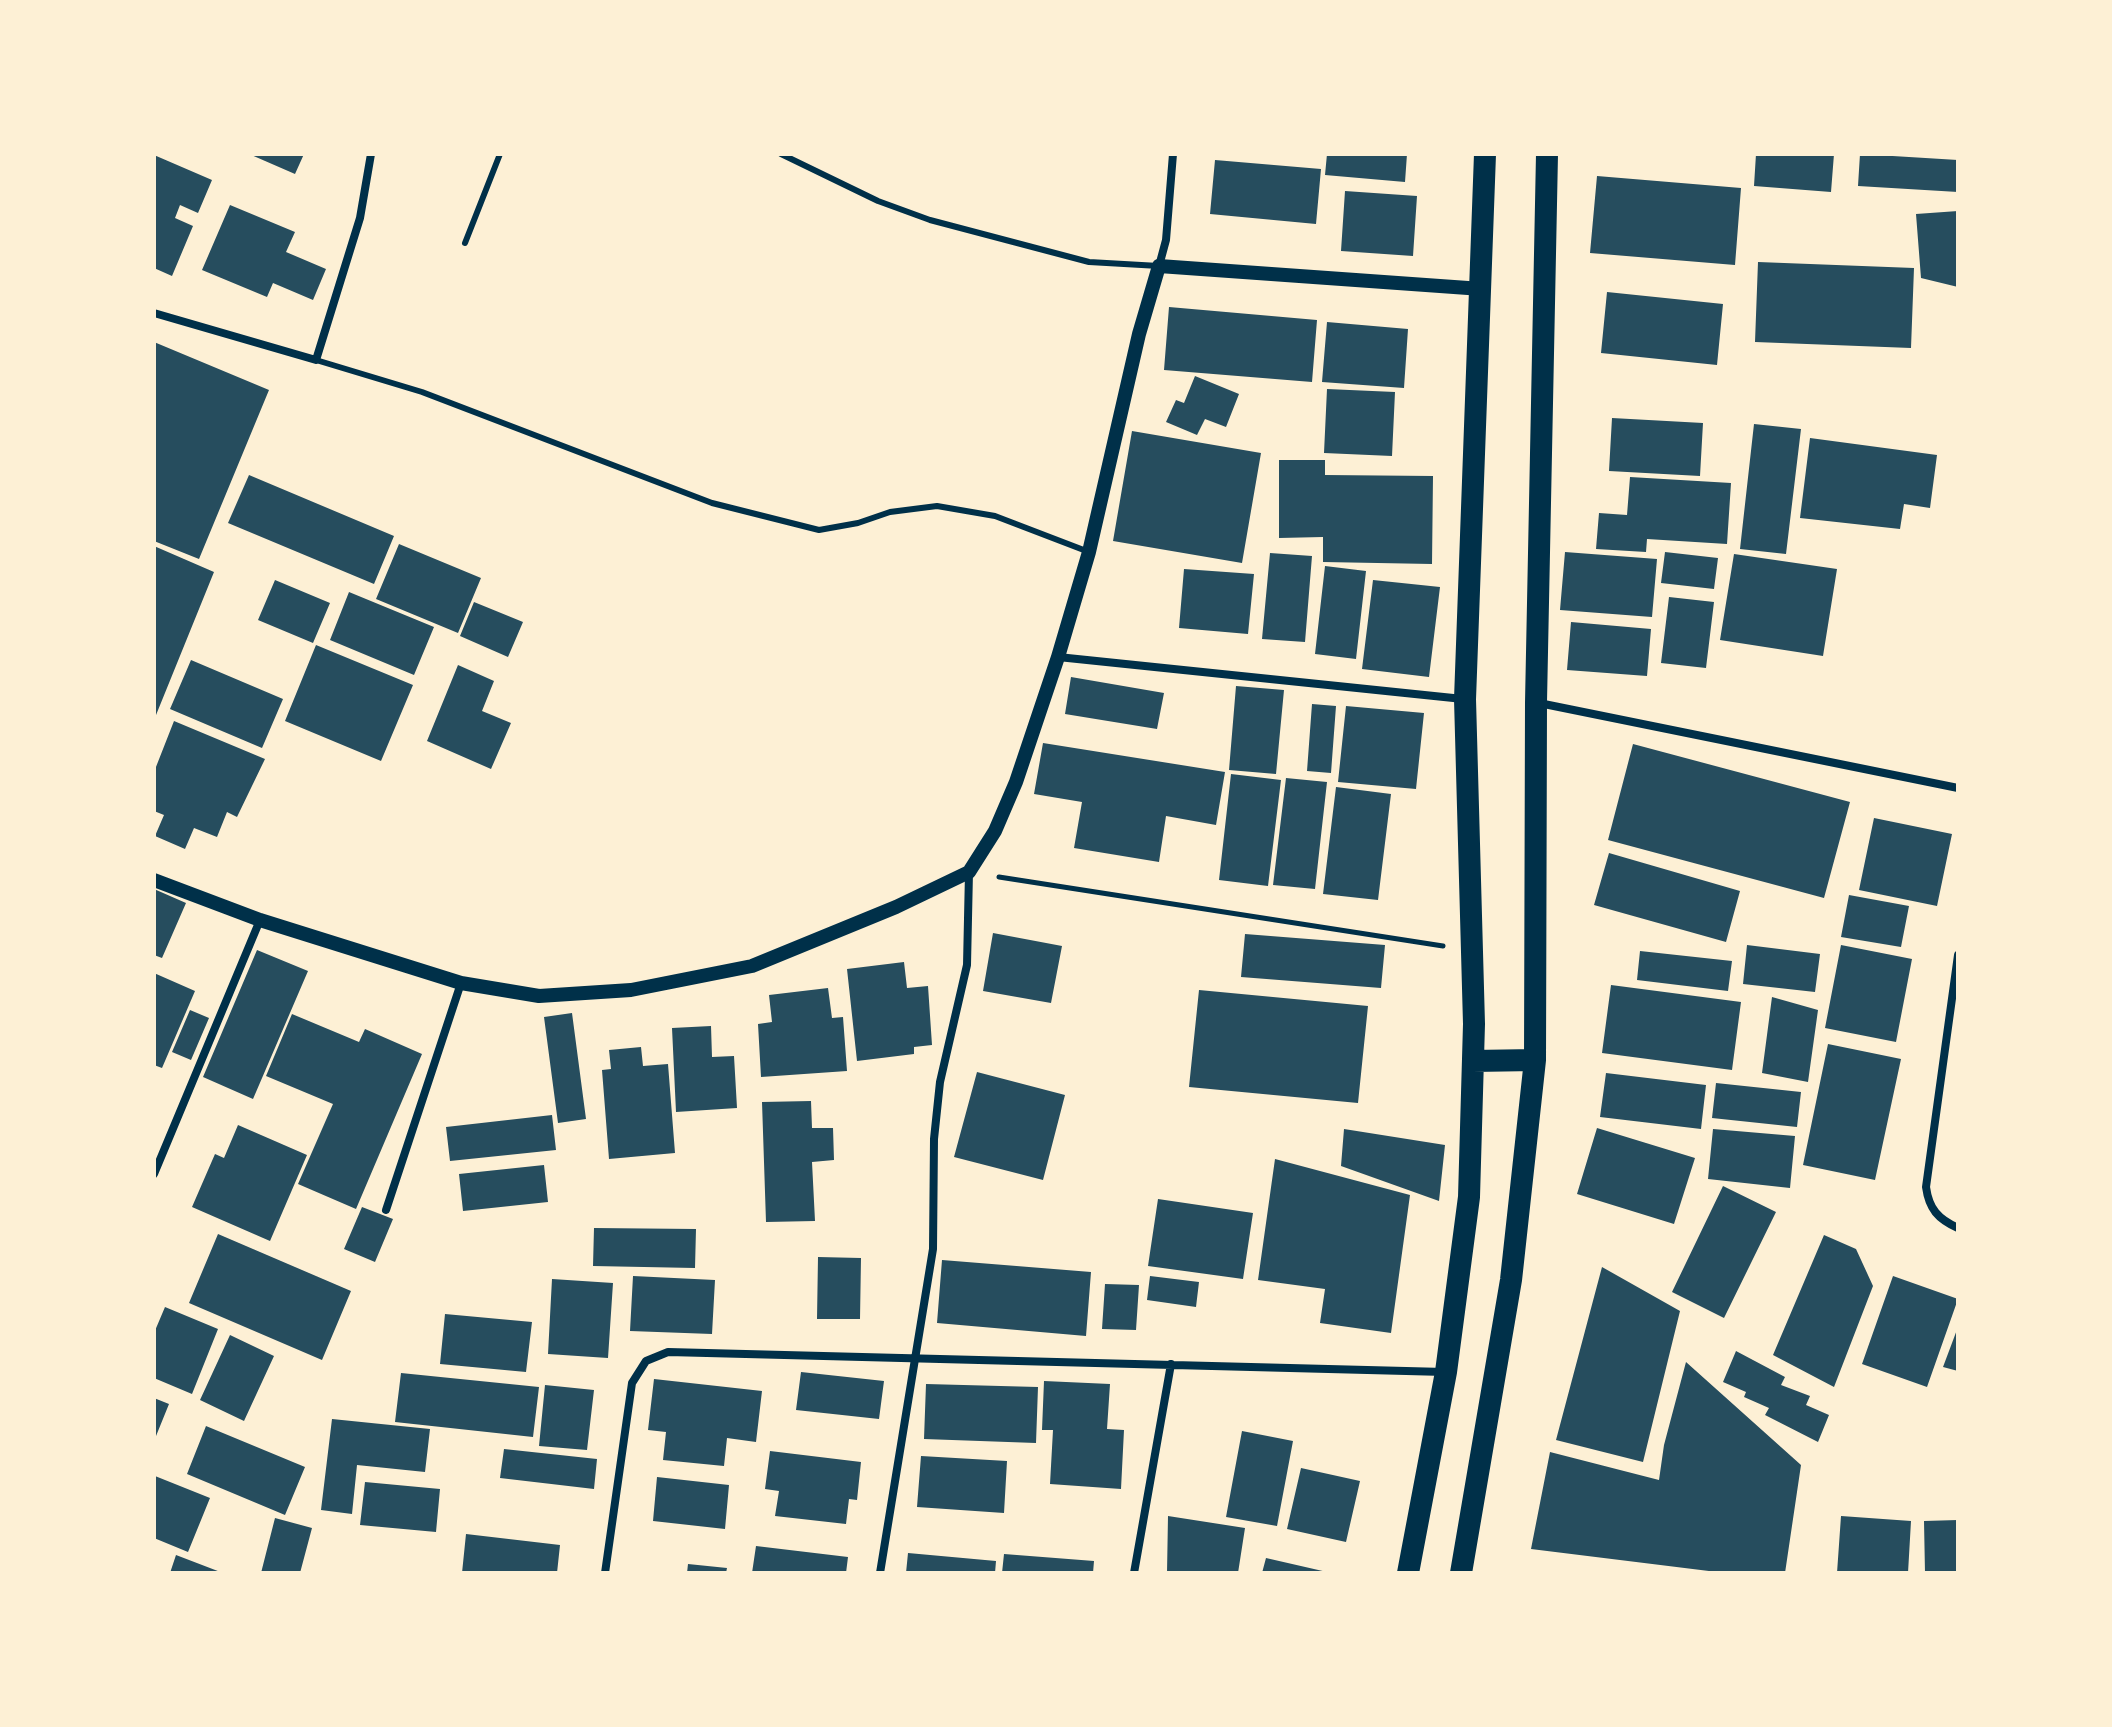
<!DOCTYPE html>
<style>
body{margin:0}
#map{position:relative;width:2112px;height:1727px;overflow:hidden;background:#fdf0d5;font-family:"Space Grotesk",sans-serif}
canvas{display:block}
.frame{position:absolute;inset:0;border:156px solid #fdf0d5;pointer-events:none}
</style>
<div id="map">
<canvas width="2112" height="1727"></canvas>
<div class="frame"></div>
</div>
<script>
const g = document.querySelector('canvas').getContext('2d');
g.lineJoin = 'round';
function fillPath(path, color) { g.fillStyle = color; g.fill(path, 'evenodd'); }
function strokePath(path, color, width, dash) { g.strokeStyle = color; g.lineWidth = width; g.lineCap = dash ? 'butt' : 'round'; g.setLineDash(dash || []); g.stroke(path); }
fillPath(new Path2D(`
 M249,154H304L295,174Z
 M1327,154H1407L1405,182L1325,175Z
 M1756,154H1834L1831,192L1754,186Z
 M1860,154L1958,160V192L1858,186Z
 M154,155L212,180L198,213L180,205L175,218L193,226L172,276L154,268Z
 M1215,160L1321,169L1316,224L1210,214Z
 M1597,176L1741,188L1735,265L1590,253Z
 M1345,191L1417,196L1413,256L1341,251Z
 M230,205L295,232L286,252L326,269L313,300L273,283L267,297L202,270Z
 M1958,211V287L1921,278L1916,214Z
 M1758,262L1914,268L1911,348L1755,342Z
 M1607,292L1723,304L1717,365L1601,353Z
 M1169,307L1317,320L1312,382L1164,370Z
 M1327,322L1408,329L1404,388L1322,382Z
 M154,342L269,390L199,559L154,541Z
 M1195,376L1239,394L1226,427L1205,419L1197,435L1166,422L1176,400L1184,403Z
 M1327,389L1395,392L1392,456L1324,453Z
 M1612,418L1703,423L1700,476L1609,471Z
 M1754,424L1801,429L1786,554L1740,549Z
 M1132,431L1261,453L1242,563L1113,541Z
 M1810,438L1937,455L1930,508L1904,504L1900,529L1800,518Z
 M1279,460H1325V475L1433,476L1432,564L1323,562V537L1279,538Z
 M249,475L394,536L374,584L228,523Z
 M1630,477L1731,483L1727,544L1647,539L1646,552L1596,549L1599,513L1627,515Z
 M399,544L481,578L458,633L376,599Z
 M154,546L214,572L154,720Z
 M1565,552L1657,559L1652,617L1560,610Z
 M1665,552L1718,558L1714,589L1661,583Z
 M1270,553L1312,556L1305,642L1262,639Z
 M1734,554L1837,569L1823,656L1720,640Z
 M1325,566L1366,571L1356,659L1315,654Z
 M1184,569L1254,574L1248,634L1179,628Z
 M275,580L330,603L313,643L258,620Z
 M1373,580L1440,587L1429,677L1362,669Z
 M349,592L434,627L414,675L330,640Z
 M1669,597L1714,602L1706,668L1661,663Z
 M474,602L523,622L508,657L460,636Z
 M1571,622L1651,629L1647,676L1567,670Z
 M316,645L413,685L381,761L285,721Z
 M191,660L283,699L262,748L170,709Z
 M458,665L494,681L482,711L511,723L491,769L427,741Z
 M1071,677L1164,693L1157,729L1065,714Z
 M1236,686L1284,690L1276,774L1229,770Z
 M1312,704L1336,706L1331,773L1307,771Z
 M1346,706L1424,713L1416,789L1338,782Z
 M174,721L265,759L237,817L227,812L217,837L194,828L185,849L155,836L164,815L154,811V772Z
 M1043,743L1225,772L1216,825L1166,816L1159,862L1074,848L1082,802L1034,794Z
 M1633,744L1850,802L1824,898L1608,840Z
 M1231,774L1281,780L1268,886L1219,880Z
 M1286,778L1327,782L1315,889L1273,885Z
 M1336,787L1391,794L1378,900L1323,894Z
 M1874,818L1952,834L1937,906L1859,890Z
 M1609,853L1740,891L1726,942L1594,905Z
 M154,889L186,903L162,958L154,955Z
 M1849,895L1909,906L1901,947L1841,937Z
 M993,933L1062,946L1051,1003L983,991Z
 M1245,934L1385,945L1381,988L1241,977Z
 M1747,945L1820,954L1815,992L1743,984Z
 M1841,945L1912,959L1896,1042L1825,1028Z
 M257,950L308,971L253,1099L203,1077Z
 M1640,951L1732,961L1728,991L1637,980Z
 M904,962L907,988L928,986L932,1045L914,1047V1054L857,1061L847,969Z
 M154,973L195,991L162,1068L154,1065Z
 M1611,985L1741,1002L1732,1070L1602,1053Z
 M828,988L832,1018L843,1017L847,1071L761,1077L758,1024L772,1022L769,995Z
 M1199,990L1368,1006L1358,1103L1189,1087Z
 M1772,997L1818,1010L1808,1082L1762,1073Z
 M190,1010L209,1018L191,1060L172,1052Z
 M572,1013L586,1119L558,1123L544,1017Z
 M292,1014L359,1042L365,1029L422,1054L356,1209L298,1184L333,1104L266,1076Z
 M711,1026L712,1057L734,1056L737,1108L676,1112L672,1028Z
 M1828,1044L1901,1059L1875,1180L1803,1165Z
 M641,1047L643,1066L668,1064L675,1153L609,1159L602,1070L611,1069L609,1050Z
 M977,1072L1065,1095L1043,1180L954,1157Z
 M1606,1073L1706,1085L1701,1129L1600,1117Z
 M1716,1083L1801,1092L1797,1127L1712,1118Z
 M811,1101L812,1128H833L834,1160L812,1162L815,1221L766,1222L762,1102Z
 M552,1115L556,1150L450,1161L446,1127Z
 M238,1125L307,1155L270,1241L192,1207L215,1154L224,1158Z
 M1597,1128L1695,1158L1674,1224L1577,1194Z
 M1344,1129L1445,1145L1439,1201L1341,1166Z
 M1713,1129L1795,1136L1790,1188L1708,1179Z
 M1275,1159L1410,1195L1391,1333L1320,1323L1325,1289L1258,1280Z
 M544,1165L548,1202L463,1211L459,1174Z
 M1723,1186L1776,1212L1724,1318L1672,1292Z
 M1158,1199L1253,1213L1243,1279L1148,1266Z
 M362,1207L393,1219L375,1262L344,1249Z
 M594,1228L696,1229L695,1268L593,1266Z
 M218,1234L351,1291L322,1360L189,1303Z
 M1824,1235L1856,1249L1873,1286L1834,1387L1773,1355Z
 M818,1257L861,1258L860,1319H817Z
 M942,1260L1091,1272L1086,1336L937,1323Z
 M1602,1267L1680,1311L1643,1462L1556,1440Z
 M633,1276L715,1280L712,1334L630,1331Z
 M1150,1276L1199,1282L1196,1307L1147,1300Z
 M1893,1276L1958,1299L1927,1387L1862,1364Z
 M552,1279L613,1283L608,1358L548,1354Z
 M1105,1284L1139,1285L1136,1330L1102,1329Z
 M165,1307L218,1329L192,1394L154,1378V1333Z
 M445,1314L532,1322L526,1372L440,1364Z
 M1958,1327V1371L1943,1367Z
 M230,1335L274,1356L244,1421L200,1400Z
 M1736,1351L1785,1377L1781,1385L1810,1396L1806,1405L1829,1415L1818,1442L1765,1415L1769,1408L1744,1397L1746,1392L1723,1382Z
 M1686,1362L1801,1465L1785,1573H1725L1531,1549L1550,1452L1659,1480L1664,1445Z
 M801,1372L884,1381L879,1419L796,1410Z
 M401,1373L539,1387L533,1437L395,1422Z
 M654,1379L762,1391L756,1442L727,1438L724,1466L663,1460L666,1432L648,1430Z
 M1044,1381L1110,1384L1107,1429L1124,1430L1121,1489L1050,1484L1053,1430H1042Z
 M926,1384L1038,1387L1036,1443L924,1439Z
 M545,1385L594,1390L587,1450L539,1446Z
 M154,1398L169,1404L154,1441Z
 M332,1419L430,1429L425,1472L357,1465L352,1514L321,1510Z
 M206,1426L305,1467L285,1515L187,1474Z
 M1242,1431L1293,1441L1277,1526L1226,1517Z
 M504,1449L597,1459L594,1489L500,1478Z
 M770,1451L861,1462L857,1500L849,1499L846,1524L775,1516L779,1491L765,1489Z
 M921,1456L1007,1461L1004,1513L917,1507Z
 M1301,1468L1360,1481L1346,1542L1287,1529Z
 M155,1476L210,1498L188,1552L154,1538Z
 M657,1477L729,1485L725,1529L653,1521Z
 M365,1482L440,1489L436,1532L360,1525Z
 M1168,1516L1245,1528L1238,1573H1167Z
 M1841,1516L1911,1521L1908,1573H1837Z
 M275,1518L312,1528L300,1573H261Z
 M1958,1520V1573H1925L1924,1521Z
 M466,1534L560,1545L557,1573H462Z
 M756,1546L848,1557L846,1573H752Z
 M908,1553L996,1561L995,1573H906Z
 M1004,1554L1094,1561L1093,1573H1002Z
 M176,1555L223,1573H170Z
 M1266,1558L1327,1572V1573H1262Z
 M688,1564L727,1568L726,1573H687Z`), '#264d5e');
strokePath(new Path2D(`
 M999,877L1443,946`), '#003049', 5);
strokePath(new Path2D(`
 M781,154L878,201L930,220L1089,262L1159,266
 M465,243L500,154
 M316,360L422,392L712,503L819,530L858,523L890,512L937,506L995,516L1089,552`), '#003049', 6);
strokePath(new Path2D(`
 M1159,266L1166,240L1173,154
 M154,313L316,360L360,218L371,154
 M1058,657L1463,699
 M1539,703L1958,788
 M1958,955L1926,1187C1929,1209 1938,1219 1958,1228
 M154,1174L260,920
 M386,1210L461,983
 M605,1573L632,1383L646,1361L668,1352L1445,1372
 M880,1573L933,1249L934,1139L940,1082L967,965L969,872
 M1134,1573L1171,1364`), '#003049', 8);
strokePath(new Path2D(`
 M154,880L260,920L461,983L539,996L631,990L752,966L896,907L969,872L995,831L1016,782L1058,657L1089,552L1139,334L1159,266L1482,289`), '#003049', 14);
strokePath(new Path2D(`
 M1473,1061L1535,1060
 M1408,1573L1446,1372L1469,1197L1474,1024L1465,699L1485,154
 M1461,1573L1511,1280L1535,1060L1536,702L1547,154`), '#003049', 22);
</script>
